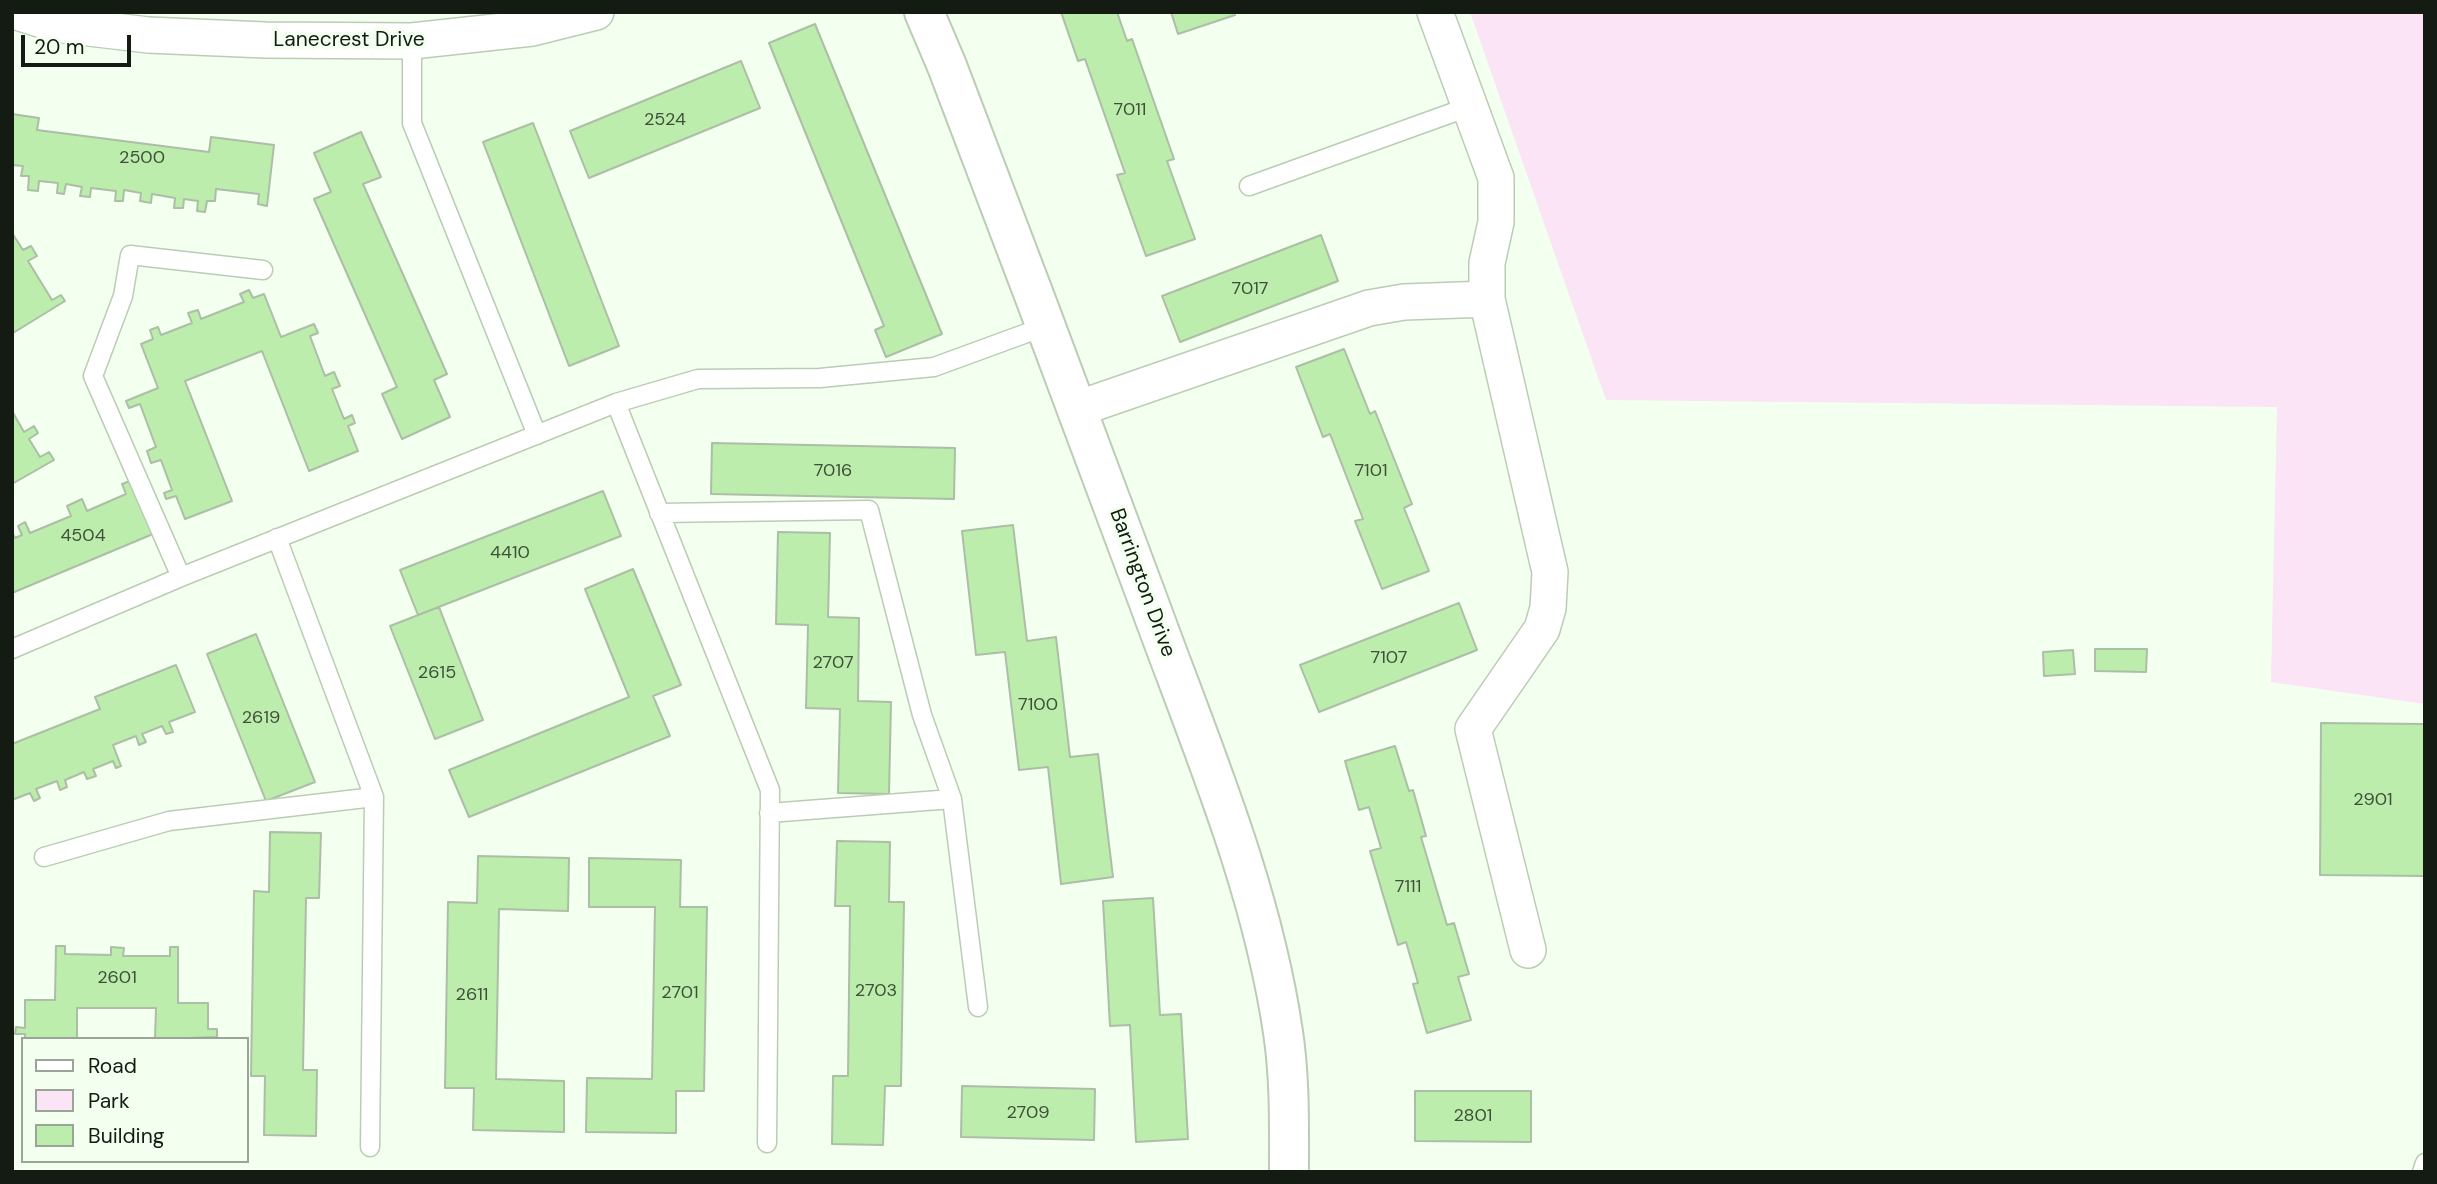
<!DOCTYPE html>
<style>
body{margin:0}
#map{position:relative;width:2437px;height:1184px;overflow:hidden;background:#f3ffef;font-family:"DM Sans",sans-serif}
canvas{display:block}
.frame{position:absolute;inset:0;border:14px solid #141b12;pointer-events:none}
.legend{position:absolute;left:21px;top:1037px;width:228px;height:126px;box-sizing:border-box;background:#f3ffef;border:2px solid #9aa497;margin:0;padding:9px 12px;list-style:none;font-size:21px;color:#141b12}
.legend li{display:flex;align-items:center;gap:14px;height:35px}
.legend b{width:35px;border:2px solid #9aa497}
.scale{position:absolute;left:21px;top:35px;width:110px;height:32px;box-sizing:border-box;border:4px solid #141b12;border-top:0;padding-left:9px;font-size:21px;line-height:24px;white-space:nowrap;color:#141b12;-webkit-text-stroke:5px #f3ffef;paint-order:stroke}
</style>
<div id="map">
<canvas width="2437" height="1184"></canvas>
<div class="frame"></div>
<ul class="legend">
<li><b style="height:9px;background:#fff"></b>Road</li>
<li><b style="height:19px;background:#fae4f5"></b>Park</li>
<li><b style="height:19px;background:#bcedac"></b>Building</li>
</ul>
<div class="scale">20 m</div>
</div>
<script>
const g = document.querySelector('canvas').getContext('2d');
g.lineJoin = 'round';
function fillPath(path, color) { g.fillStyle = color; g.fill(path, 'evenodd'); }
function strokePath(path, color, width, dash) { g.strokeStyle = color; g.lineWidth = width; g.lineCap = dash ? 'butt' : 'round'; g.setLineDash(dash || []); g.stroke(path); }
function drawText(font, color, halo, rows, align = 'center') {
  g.font = font + ' "DM Sans",sans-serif'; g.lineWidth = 7; g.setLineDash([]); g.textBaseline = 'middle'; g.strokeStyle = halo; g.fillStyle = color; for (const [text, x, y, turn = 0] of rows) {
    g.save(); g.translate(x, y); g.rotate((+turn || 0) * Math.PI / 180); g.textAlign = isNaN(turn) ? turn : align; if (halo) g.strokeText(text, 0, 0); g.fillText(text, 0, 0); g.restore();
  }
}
fillPath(new Path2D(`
 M1470,12H2425V704L2271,682L2277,407L1606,400Z`), '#fae4f5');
const building = new Path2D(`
 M1061,12H1117L1127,41L1132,39L1174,159L1167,161L1195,239L1146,256L1117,175L1125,173L1085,59L1078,61Z
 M1171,12H1234L1235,15L1178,34Z
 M815,24L942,334L886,357L875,330L884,326L769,43Z
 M741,61L760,108L589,178L570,131Z
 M12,114L39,118L37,130L209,152L211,137L274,145L267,206L258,204L259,194L216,189L215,201H207L205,212L197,211L198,201L184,199L183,208H174L175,198L152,194L151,203L140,201L141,193L124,190L123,201H115L116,191L91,188L90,197L80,196L82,187L66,184L64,194L57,193L58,183L39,181L38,191L28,190L29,176H21L23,166L12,165Z
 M533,123L619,346L569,366L483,142Z
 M361,132L381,177L363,184L447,374L434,380L450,417L402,439L382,394L397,387L314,199L331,192L314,153Z
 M12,233L23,250L31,246L37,256L28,261L52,300L61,295L65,301L13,333Z
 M1321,235L1338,281L1180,342L1162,296Z
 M249,290L253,298L264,294L281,337L314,324L318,333L310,336L325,376L334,372L340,386L332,389L344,419L352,415L355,423L348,426L358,451L309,471L262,351L185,381L232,501L185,519L176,496L166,499L164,493L172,490L161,460L151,463L147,451L156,447L140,404L129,408L126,401L158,388L141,344L153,339L150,330L158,327L161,335L192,323L188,313L198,310L201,319L244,302L240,294Z
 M1344,349L1370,414L1375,411L1412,504L1404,508L1429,571L1382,589L1355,521L1363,519L1330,434L1323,437L1296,367Z
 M12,411L24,432L34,426L38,433L29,439L40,457L49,452L54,460L12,484Z
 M712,443L955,448L954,499L711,494Z
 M130,481L153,534L12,593V532L15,538L22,535L18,526L25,522L30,533L71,516L67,506L82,499L87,511L126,494L122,484Z
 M603,491L621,536L418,615L400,570Z
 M1013,525L1027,641L1056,637L1070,757L1098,754L1113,877L1061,884L1048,767L1019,770L1005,652L976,655L962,531Z
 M778,532L830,533L828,617L859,618L858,701L891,702L889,794L838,793L840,709L806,708L808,625L776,624Z
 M633,569L681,685L653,696L670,736L469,817L449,770L629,697L585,589Z
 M1459,603L1477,650L1319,712L1300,665Z
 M439,607L483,720L435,739L390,626Z
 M256,634L315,782L266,801L207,654Z
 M2095,649H2147L2146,672L2095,671Z
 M2073,650L2075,674L2044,676L2043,652Z
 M176,665L195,712L169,722L173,732L166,734L162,726L142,734L146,742L139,745L136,736L113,745L121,766L116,768L113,761L93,769L96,776L87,779L84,772L65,780L67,787L60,790L57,781L36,789L40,798L34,801L30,793L12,800V744L100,709L95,697Z
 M2321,723L2425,724V876L2320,875Z
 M1395,746L1409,791L1413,790L1426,836L1421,837L1447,925L1454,923L1469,974L1458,977L1471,1020L1427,1033L1413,984L1418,983L1406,942L1398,945L1370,851L1381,848L1369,807L1359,810L1345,761Z
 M270,832L321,833L319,898H306L303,1070H317L316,1136L264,1135L265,1076H251L254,891L269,892Z
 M837,841L890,842L889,902H904L901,1086H885L883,1145L832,1144L833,1076H848L850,906H835Z
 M478,856L569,858L568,911L499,909L496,1079L564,1081V1132L473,1130L474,1088H445L448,902L477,903Z
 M589,858L681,860L680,907H707L704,1091H676V1133L586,1132L587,1078L652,1079L655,907H589Z
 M1153,898L1160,1015L1181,1014L1188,1139L1136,1142L1130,1025L1110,1026L1103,901Z
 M56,946H65V954L111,955V947L124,948L123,956H170V947H178V1003H208V1029H217V1037L155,1039L156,1008H77V1039H25V1034H15L16,1027L25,1028V1000H55Z
 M962,1086L1095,1089L1094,1140L961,1137Z
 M1415,1091H1531V1142L1415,1141Z`);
fillPath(building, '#bcedac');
strokePath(building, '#acbea6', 2);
const service = new Path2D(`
 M412,41V123L537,435
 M1249,186L1471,106
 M659,513L869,510L922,715L952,799L769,813
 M277,538L374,797L370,1147
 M181,577L93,376L123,296L130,255L263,270
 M12,649L181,577L616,403
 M952,799L978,1007
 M44,857L169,821L374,797
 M767,1143L770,790L616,403L698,379L820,378L934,367L1046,326
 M2422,1172L2425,1163`);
const minor = new Path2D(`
 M17,12L55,24L148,35L265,40L412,41L532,28L596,12
 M1435,12L1496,178V222L1487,263V299L1550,572L1548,608L1542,629L1473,729L1528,950
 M1077,409L1369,308L1404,302L1487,299`);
const tertiary = new Path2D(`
 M924,12L947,66C1015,245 1083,423 1149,603C1200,743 1261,883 1283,1032C1290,1078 1289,1125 1289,1172`);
strokePath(service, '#bacdb4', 21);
strokePath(minor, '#bacdb4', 38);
strokePath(tertiary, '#bacdb4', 42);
strokePath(service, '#fff', 18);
strokePath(minor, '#fff', 35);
strokePath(tertiary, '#fff', 38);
drawText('18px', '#3e5038', null, [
 ["7011",1130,110],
 ["2524",665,120],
 ["2500",142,158],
 ["7017",1250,289],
 ["7016",833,471],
 ["7101",1371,471],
 ["4504",83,536],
 ["4410",510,553],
 ["7107",1389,658],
 ["2707",833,663],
 ["2615",437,673],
 ["7100",1038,705],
 ["2619",261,718],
 ["2901",2373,800],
 ["7111",1408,887],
 ["2601",117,978],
 ["2703",876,991],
 ["2701",680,993],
 ["2611",472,995],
 ["2709",1028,1113],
 ["2801",1473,1116]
]);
drawText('21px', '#141b12', '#f3ffef', [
 ["Lanecrest Drive",349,40],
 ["Barrington Drive",1142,583,70]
]);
</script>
